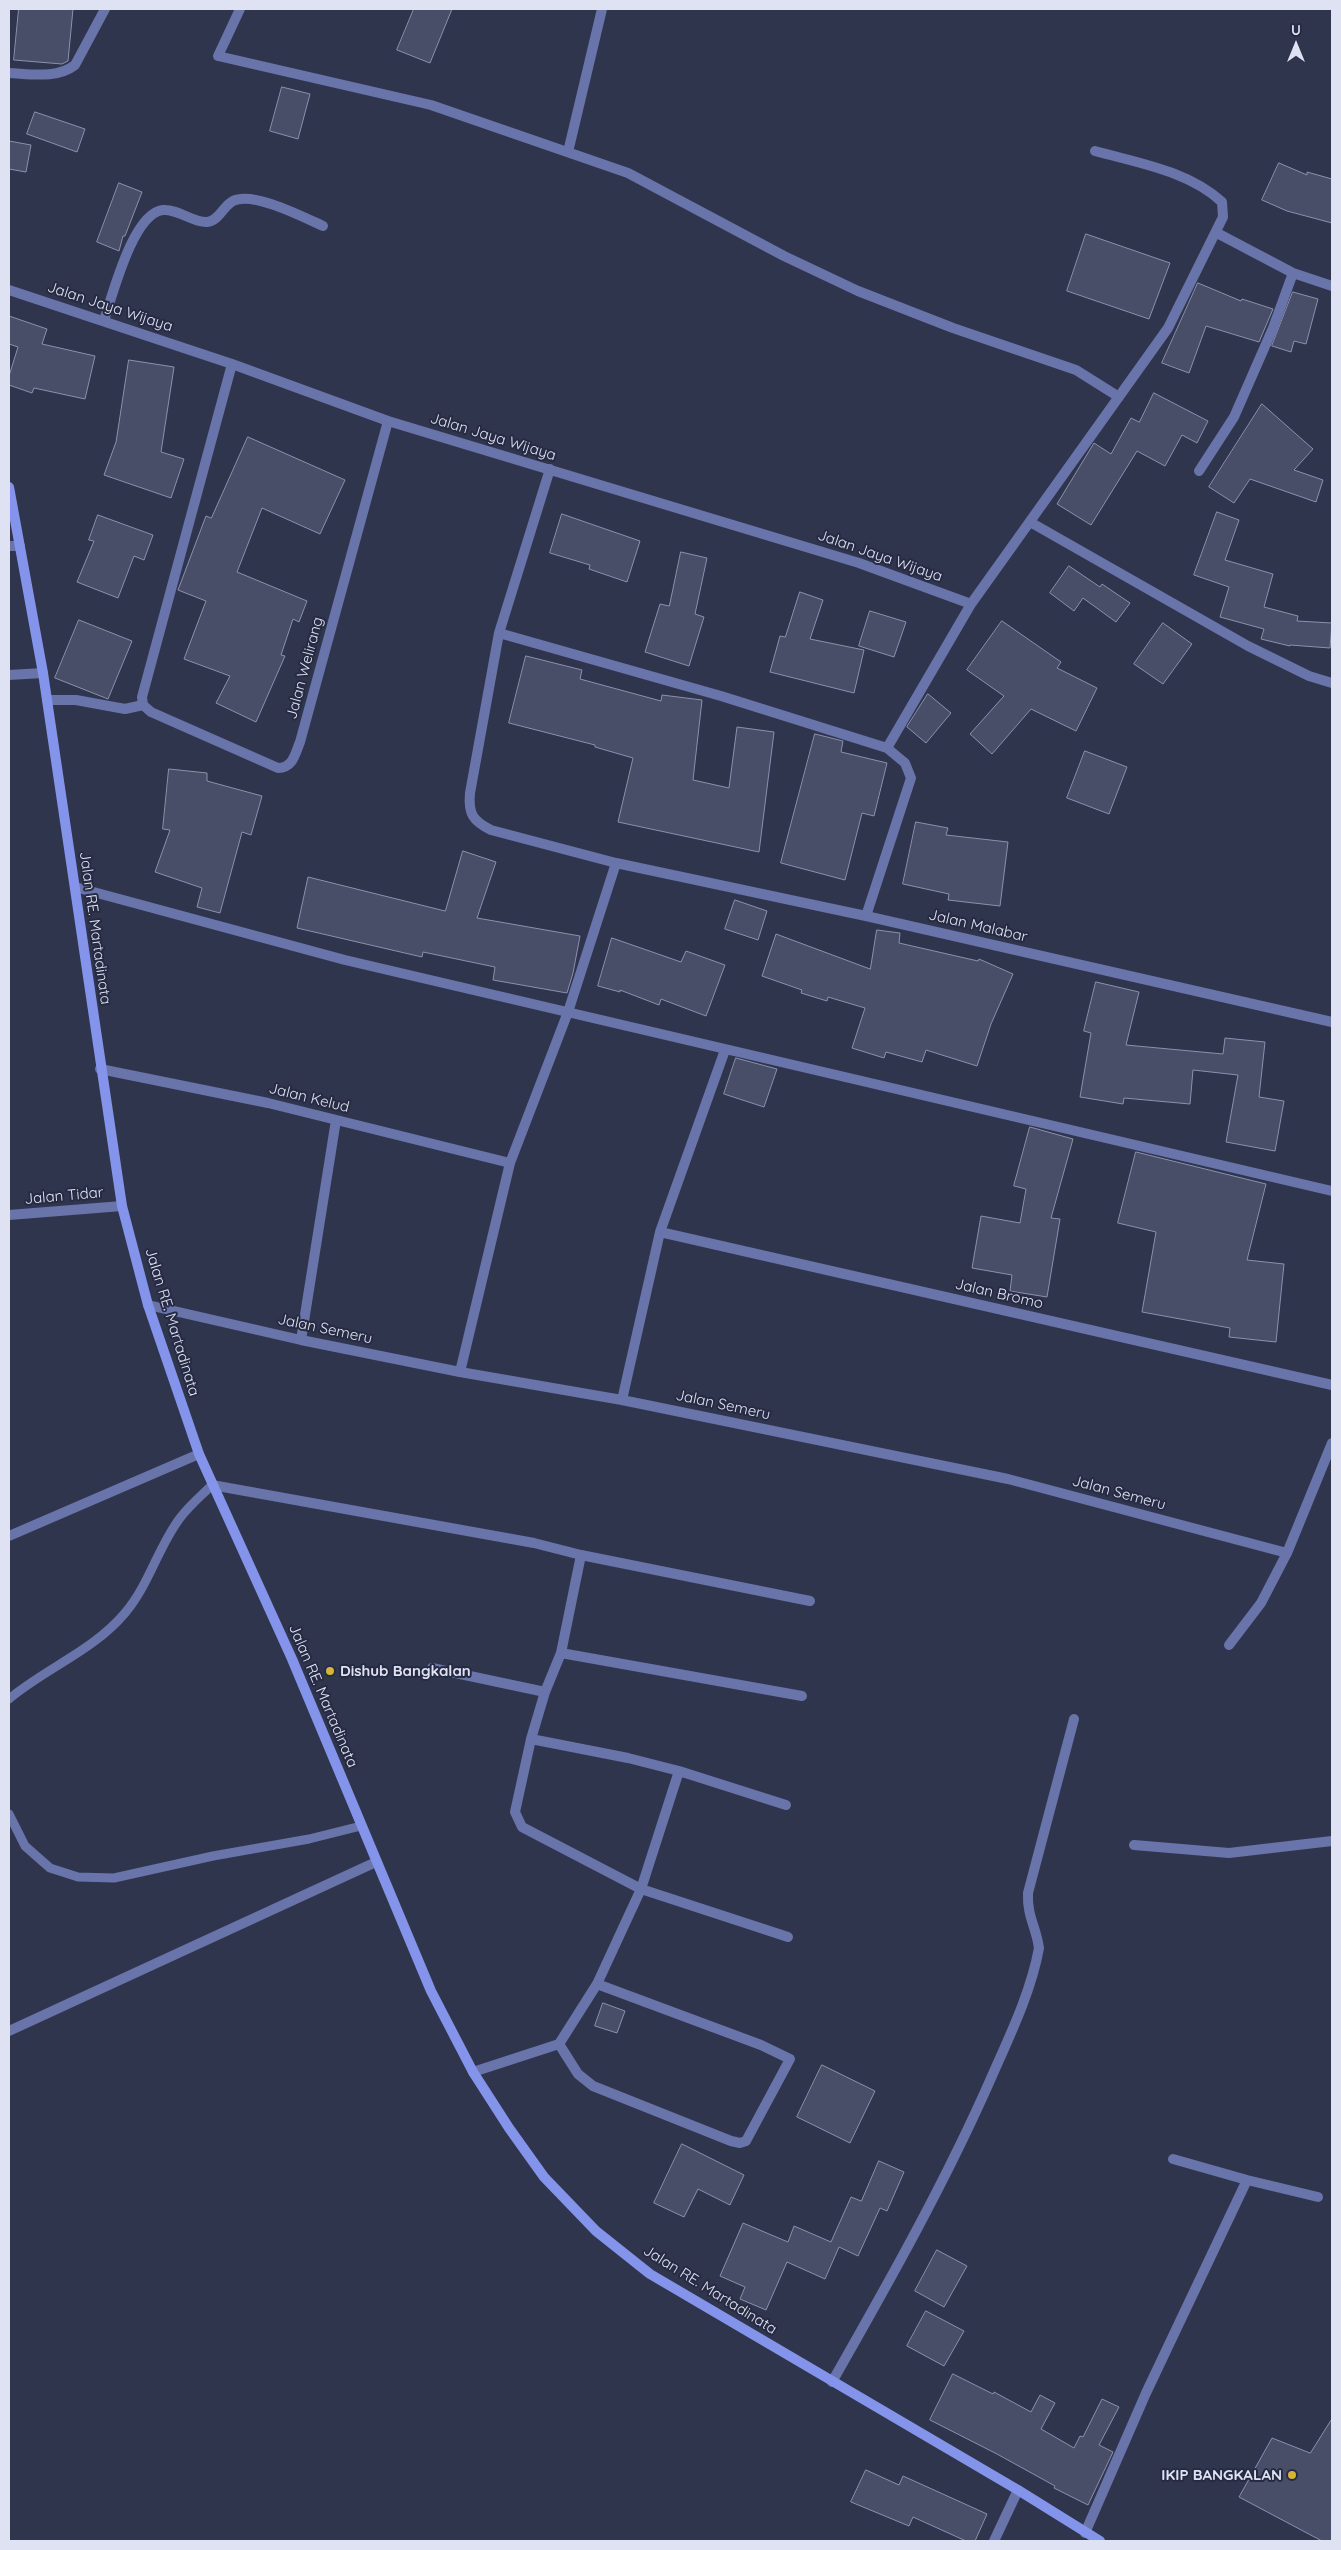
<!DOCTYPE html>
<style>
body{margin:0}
#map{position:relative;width:1341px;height:2550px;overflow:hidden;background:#30354e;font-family:Quicksand,sans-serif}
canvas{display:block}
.frame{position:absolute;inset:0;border:10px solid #dee2f2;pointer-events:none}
.north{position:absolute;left:1271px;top:20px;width:50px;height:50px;-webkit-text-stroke:4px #262b43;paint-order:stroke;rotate:0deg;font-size:14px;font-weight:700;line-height:20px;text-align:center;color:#dee2f2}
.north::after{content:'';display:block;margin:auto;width:18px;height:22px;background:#dee2f2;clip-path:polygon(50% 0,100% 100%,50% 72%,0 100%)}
</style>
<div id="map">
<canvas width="1341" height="2550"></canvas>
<div class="frame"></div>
<div class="north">U</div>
</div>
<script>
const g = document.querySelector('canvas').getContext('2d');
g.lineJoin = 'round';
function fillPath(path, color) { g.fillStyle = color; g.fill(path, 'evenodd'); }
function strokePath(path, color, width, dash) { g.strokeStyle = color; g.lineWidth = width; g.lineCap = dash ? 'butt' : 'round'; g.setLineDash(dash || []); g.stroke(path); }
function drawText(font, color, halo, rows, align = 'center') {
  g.font = font + ' Quicksand,sans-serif'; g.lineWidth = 4; g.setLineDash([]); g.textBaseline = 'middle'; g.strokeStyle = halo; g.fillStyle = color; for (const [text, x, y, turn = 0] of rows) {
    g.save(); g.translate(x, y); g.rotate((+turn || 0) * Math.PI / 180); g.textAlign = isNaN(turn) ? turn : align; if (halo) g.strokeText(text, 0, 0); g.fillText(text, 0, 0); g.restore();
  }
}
const building = new Path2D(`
 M19,9H73L68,61L62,64L14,60Z
 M414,9H452L430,63L397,50Z
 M282,87L310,94L298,139L270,131Z
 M35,112L85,129L77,152L27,134Z
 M9,141L31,145L26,172L9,169Z
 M1279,163L1307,175V172L1332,179V223L1287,211L1262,200Z
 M119,183L142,192L125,236H123L119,251L97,242Z
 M1086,234L1170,263L1149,319L1067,291Z
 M1198,283L1241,301L1242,299L1273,309L1259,342L1206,326L1189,373L1162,363Z
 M1293,292L1318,299L1306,344L1294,341L1291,352L1272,346Z
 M9,316L47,329L42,344L95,356L85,399L34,388L32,393L9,385V376L18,347L9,344Z
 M129,360L174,367L161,452L184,459L171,498L104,475L116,442Z
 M1154,393L1208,421L1197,443L1182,435L1165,466L1137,451L1091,525L1057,504L1094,443L1111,454L1131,418L1139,422Z
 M1262,404L1313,449L1294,470L1323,480L1316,502L1250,479L1234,503L1209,487Z
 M248,437L345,480L320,534L262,508L237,572L307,601L299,622L293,619L281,655L285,656L256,722L216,703L230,676L184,659L206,601L178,590L206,516L211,518Z
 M1217,512L1239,520L1225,560L1273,574L1264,607L1298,616L1297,621L1332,623L1330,648L1290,645V646L1261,639L1264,629L1220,617L1229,587L1194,575Z
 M562,514L640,541L627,582L589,569L590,565L550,553Z
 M98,515L153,535L144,560L134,556L118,598L77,582L94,541L89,540Z
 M681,552L707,558L695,614L704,617L689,666L645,652L660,604L669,606Z
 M1069,566L1100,587L1102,584L1130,603L1116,622L1083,598L1074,611L1050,593Z
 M800,592L823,600L810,639L864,650L854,693L770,672L780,636L785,637Z
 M870,611L906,622L894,657L859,646Z
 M79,620L132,641L108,699L55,678Z
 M1002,621L1061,662L1057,668L1097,688L1076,731L1031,709L992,754L970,734L1004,696L967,670Z
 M1163,623L1192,644L1163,684L1134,664Z
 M526,656L582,670L580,679L661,701L662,695L702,700L693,780L729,788L737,727L774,732L759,852L618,822L633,758L595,747V745L509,723Z
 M928,694L951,713L926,743L907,727Z
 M815,734L843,741L841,752L887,763L874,816L862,813L845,880L781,863Z
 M1085,751L1127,767L1109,814L1067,798Z
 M169,769L207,773V781L262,796L251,835L242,832L220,913L197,907L202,888L155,872L170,830L163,829Z
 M916,822L948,828L946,835L1008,842L1000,906L948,900L949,894L903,884Z
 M463,851L496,862L477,918L580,936L573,973L567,993L493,980L495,967L423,952L422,957L297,928L308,877L445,911Z
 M735,900L767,911L758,940L725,929Z
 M877,930L900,933L899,943L978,961L979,959L1013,974L991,1024L977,1066L926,1050L922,1062L886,1052L884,1058L852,1048L865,1008L828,997L827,1001L801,993L802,990L762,976L776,934L870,969Z
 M612,938L681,962L686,951L725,965L706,1016L661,999L659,1005L620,990V992L598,986Z
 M1096,982L1139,992L1126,1045L1223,1054L1225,1038L1265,1042L1259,1097L1284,1101L1275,1151L1226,1142L1238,1075L1193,1070L1190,1104L1124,1098L1123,1104L1080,1097L1091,1033L1084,1031Z
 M736,1058L777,1069L764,1107L724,1094Z
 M1030,1127L1073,1139L1051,1218L1060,1219L1047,1297L1010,1291L1012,1275L972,1268L981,1216L1020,1223L1026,1189L1014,1186Z
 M1136,1152L1266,1184L1247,1260L1284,1264L1276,1342L1229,1337L1230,1328L1142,1312L1156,1232L1118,1223Z
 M603,2003L625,2011L617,2033L595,2026Z
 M822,2065L875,2091L850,2143L797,2117Z
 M682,2144L744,2175L730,2205L698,2189L684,2217L654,2203Z
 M879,2161L904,2172L887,2211L880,2208L858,2256L839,2247L825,2279L787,2262L766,2310L740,2299L745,2287L720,2276L743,2223L788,2242L794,2226L831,2242L851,2197L861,2201Z
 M937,2250L967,2266L944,2307L915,2291Z
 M926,2311L964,2331L944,2366L907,2346Z
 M953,2374L993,2394L994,2392L1031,2412L1040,2395L1055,2403L1041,2429L1074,2448L1080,2436L1083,2437L1102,2399L1119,2407L1099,2445L1113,2452L1088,2505L1054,2488L1055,2486L997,2454L930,2420Z
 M1332,2419V2541H1322L1239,2497L1272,2438L1310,2453Z
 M866,2470L899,2485L903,2476L987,2514L975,2541H966L913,2517L909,2526L851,2502Z`);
fillPath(building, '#484e68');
strokePath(building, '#8a91ae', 1);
strokePath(new Path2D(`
 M9,1699C46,1668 93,1651 125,1613C149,1585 158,1547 180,1518C189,1506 202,1495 212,1485
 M9,1814L25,1846L50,1868L78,1877L114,1878L213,1856L309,1839L361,1826`), '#6974aa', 9);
strokePath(new Path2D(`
 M240,9L218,56L431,105L628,173L784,256L858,291L953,328L1076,370L1119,397
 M9,73C31,74 57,79 75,65L105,9
 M568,152L602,9
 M1217,233L1293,273L1332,286
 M9,290L232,364L388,421L859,563L971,604
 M104,320C113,294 133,213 163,210C179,209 193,223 207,222C219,221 223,206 233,201C253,191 303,217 323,226
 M1199,471L1234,417L1273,328L1293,273
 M1030,522L1248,646L1309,676L1332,683
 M9,546H20
 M499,633L721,696L887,748L905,763L911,778L866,916
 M9,675L43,673
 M47,700H76L125,709L143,705
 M143,705L151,712L278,768C293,768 295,754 300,742L388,421
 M143,705L142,697L232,364
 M887,748L971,604L1168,328L1223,217L1222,202C1189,171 1138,163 1095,151
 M616,863L866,916L1332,1022
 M75,887L345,960L1332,1191
 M100,1069L268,1103L510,1163
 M9,1215L122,1206
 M660,1232L1332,1385
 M148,1305L301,1340L460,1372L622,1400L1008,1479L1287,1553
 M301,1340L336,1120
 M460,1372L510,1163L568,1012L616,863L491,830C473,821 468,814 470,793L499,633L550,469
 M622,1400L660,1232L725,1050
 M212,1485L534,1543L581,1555L561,1653L545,1692L531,1739L628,1758L679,1771L641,1889L597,1984L559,2044L473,2072
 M9,1536L199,1454
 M581,1555L810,1601
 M1229,1645L1261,1603L1287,1553L1332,1443
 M561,1653L802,1696
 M432,1668L545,1692
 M531,1739L515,1812L522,1827L641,1889L788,1937
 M679,1771L786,1805
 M1134,1845L1229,1853L1332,1841
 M9,2031L376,1862
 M559,2044L578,2074L593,2086L731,2141L740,2143L746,2141L790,2059L761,2045L597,1984
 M1173,2159L1247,2180L1318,2197
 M832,2382C889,2282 946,2181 992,2076C1010,2035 1031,1992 1039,1948C1036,1926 1027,1917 1028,1893L1074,1719
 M1085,2533L1146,2393L1247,2180
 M994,2541L1018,2490`), '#6974aa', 10);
strokePath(new Path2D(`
 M9,487L43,673L122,1206L148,1305L199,1454L292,1659L431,1991L473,2072L509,2128L544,2177L596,2231L650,2274L1018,2490L1100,2541`), '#8494eb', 10);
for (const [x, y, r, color] of [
 [330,1671,5,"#d5b535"],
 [1292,2475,5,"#d5b535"]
]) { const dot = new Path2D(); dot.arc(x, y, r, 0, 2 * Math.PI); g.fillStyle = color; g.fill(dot); strokePath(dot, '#262b43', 2); }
drawText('15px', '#dee2f2', '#262b43', [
 ["Jalan Jaya Wijaya",110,307,18],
 ["Jalan Jaya Wijaya",493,437,17],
 ["Jalan Jaya Wijaya",880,556,19],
 ["Jalan Welirang",305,668,-75],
 ["Jalan Malabar",978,926,13],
 ["Jalan RE. Martadinata",95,928,82],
 ["Jalan Kelud",309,1098,14],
 ["Jalan Tidar",64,1196,-5],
 ["Jalan Bromo",999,1294,13],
 ["Jalan RE. Martadinata",172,1322,73],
 ["Jalan Semeru",325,1329,12],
 ["Jalan Semeru",723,1405,12],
 ["Jalan Semeru",1119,1493,15],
 ["Jalan RE. Martadinata",323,1696,67],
 ["Jalan RE. Martadinata",710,2290,32]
]);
drawText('bold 15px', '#dee2f2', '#262b43', [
 ["Dishub Bangkalan",340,1671],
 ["IKIP BANGKALAN",1282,2475,"right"]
], 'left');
</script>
